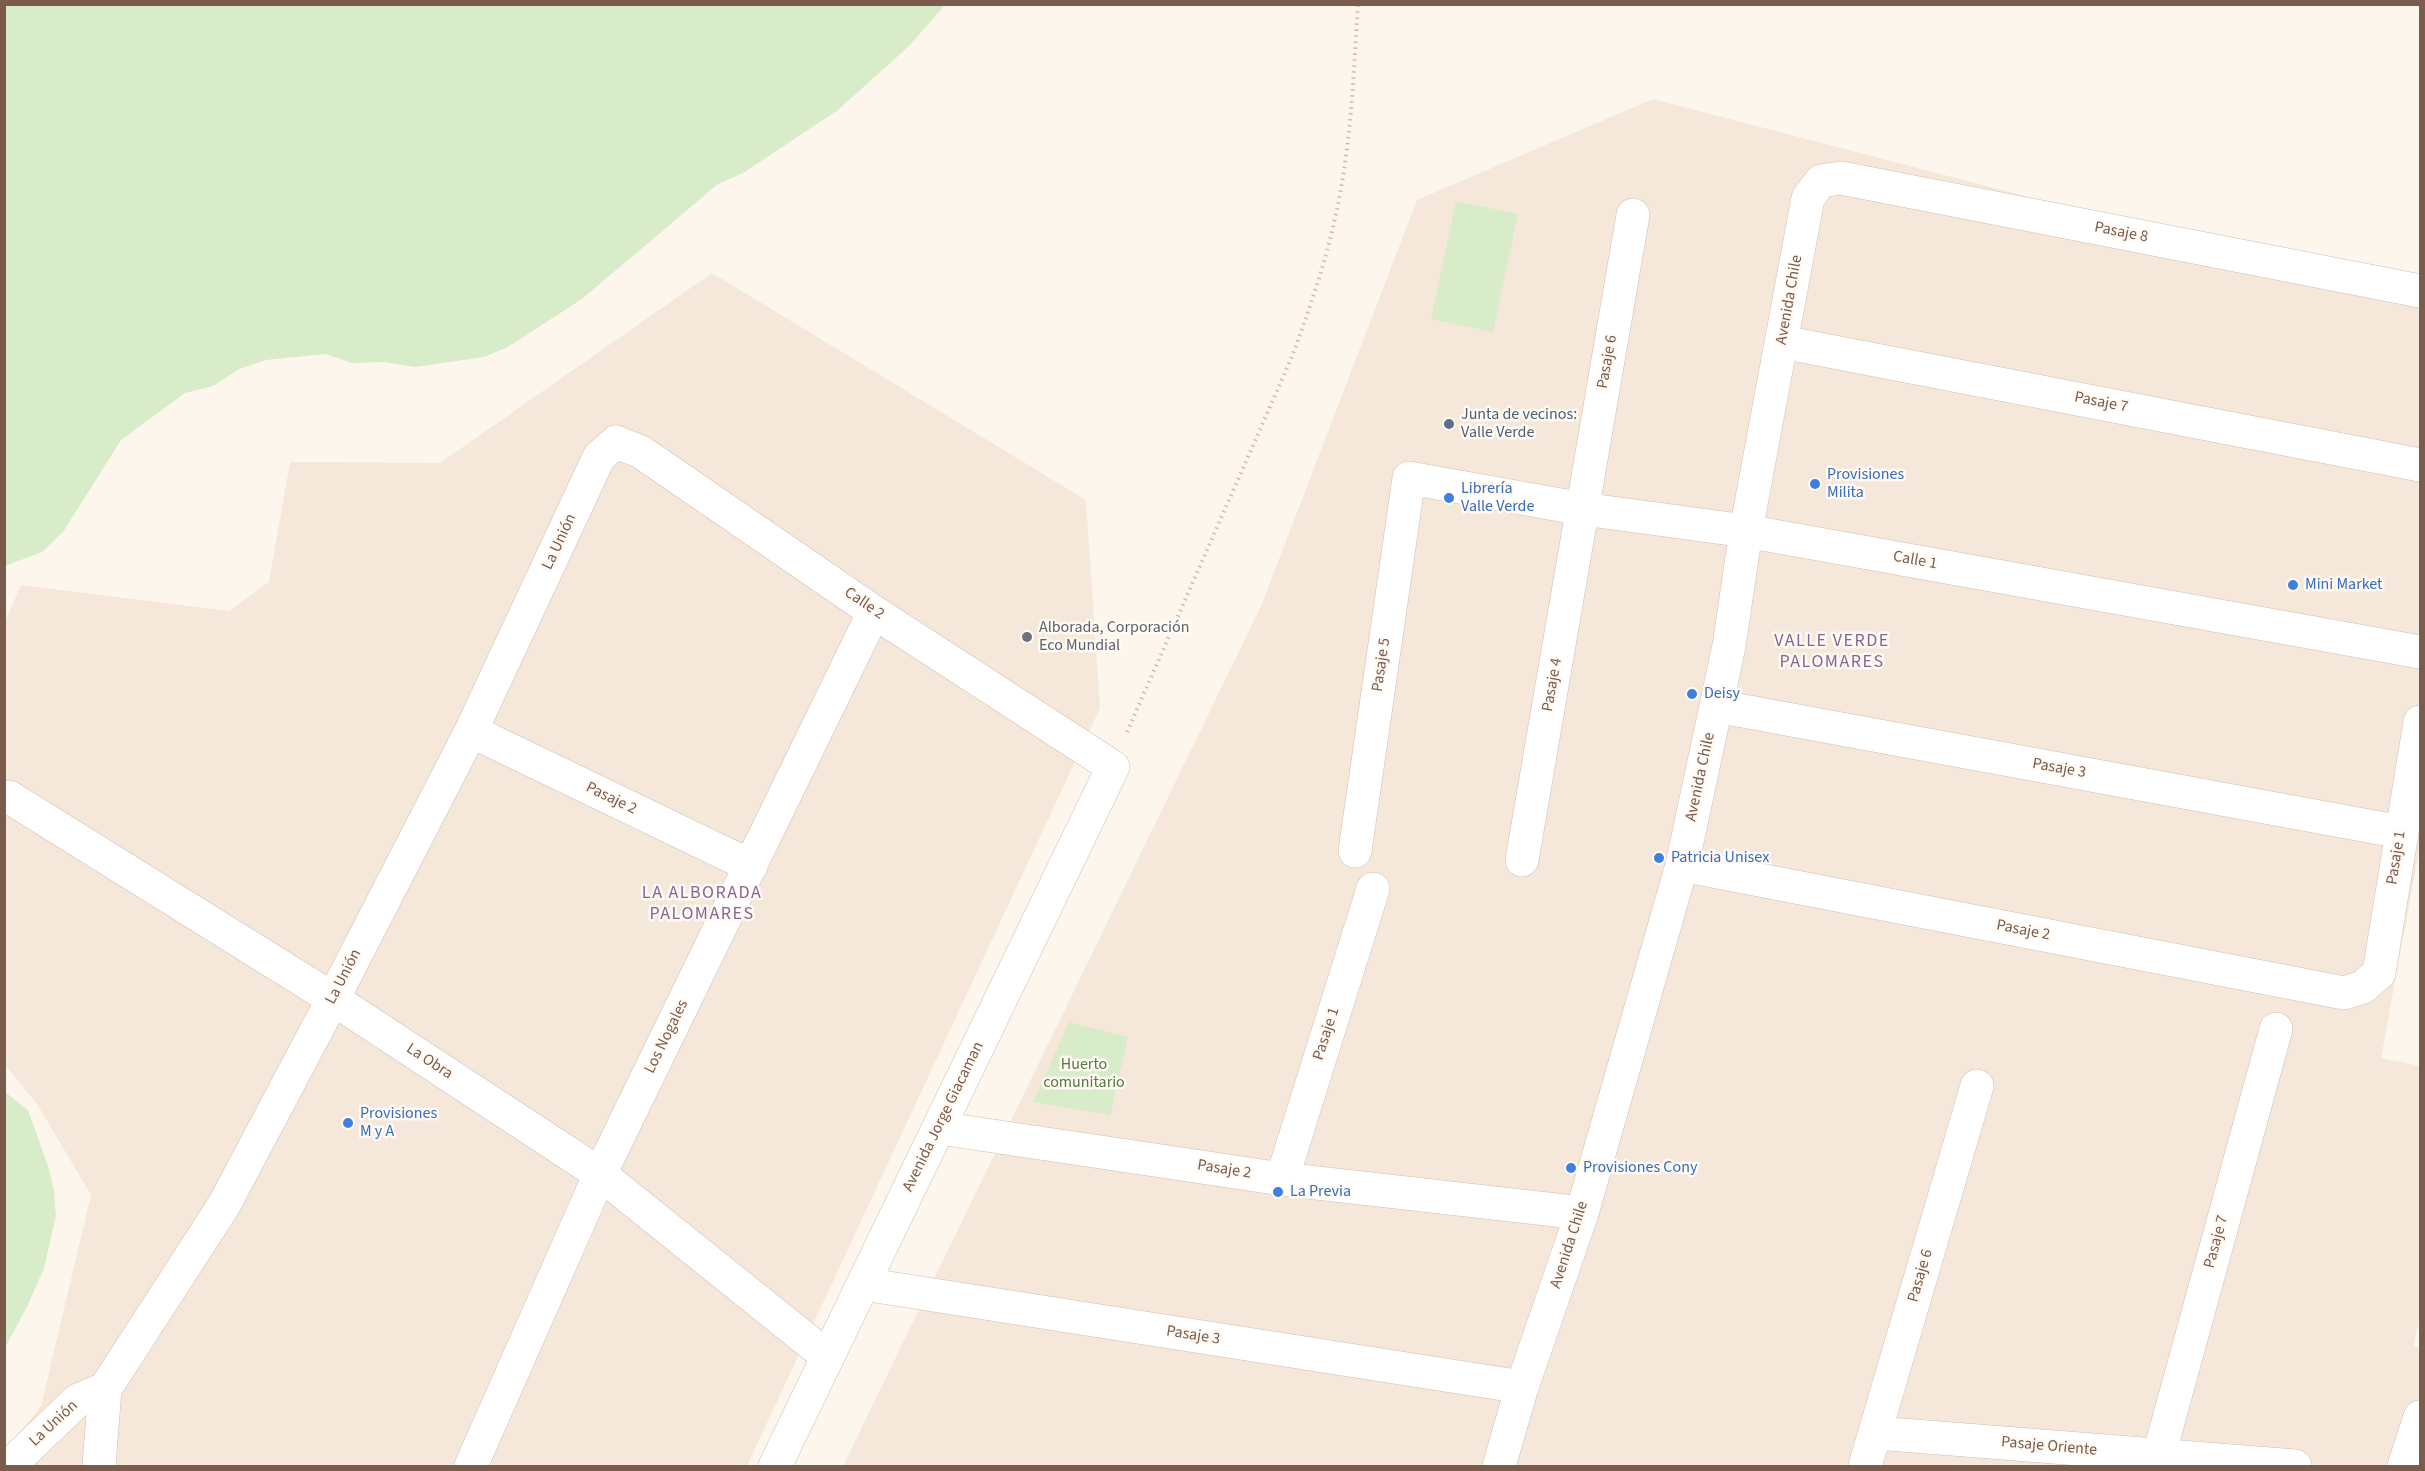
<!DOCTYPE html>
<meta charset="utf-8">
<style>
body{margin:0}
#map{position:relative;width:2425px;height:1471px;overflow:hidden;background:#fdf6ec;font-family:"Source Sans 3",sans-serif}
canvas{display:block}
.frame{position:absolute;inset:0;border:6px solid #7a5c4d;pointer-events:none}
</style>
<div id="map">
<canvas width="2425" height="1471"></canvas>
<div class="frame"></div>
</div>
<script>
const g = document.querySelector('canvas').getContext('2d');
g.lineJoin = 'round';
function fillPath(path, color) { g.fillStyle = color; g.fill(path, 'evenodd'); }
function strokePath(path, color, width, dash) { g.strokeStyle = color; g.lineWidth = width; g.lineCap = dash ? 'butt' : 'round'; g.setLineDash(dash || []); g.stroke(path); }
function drawText(font, color, halo, rows, align = 'center') {
  g.font = font + ' "Source Sans 3",sans-serif'; g.lineWidth = 5; g.setLineDash([]); g.textBaseline = 'middle'; g.strokeStyle = halo; g.fillStyle = color; for (const [text, x, y, turn = 0] of rows) {
    g.save(); g.translate(x, y); g.rotate((+turn || 0) * Math.PI / 180); g.textAlign = isNaN(turn) ? turn : align; if (halo) g.strokeText(text, 0, 0); g.fillText(text, 0, 0); g.restore();
  }
}
fillPath(new Path2D(`
 M1653,99L2420,299V846L2381,1058L2420,1066V1313L2414,1346L2420,1348V1466H843L1261,606L1417,200Z
 M712,273L1086,500L1100,708L747,1466H5L4,1452L41,1406L91,1195L37,1104L5,1065L4,624L21,585L229,611L269,582L290,462L440,463Z`), '#f5e8da');
fillPath(new Path2D(`
 M5,4H945V5L910,45L838,110L743,173L718,184L582,299L508,347L484,357L415,367L384,362L352,363L325,354L266,360L239,369L213,386L185,393L121,440L63,532L42,552L5,566Z
 M1456,201L1518,214L1493,332L1431,319Z
 M1069,1022L1128,1037L1110,1115L1033,1102Z
 M5,1092L28,1110L48,1166L54,1190L56,1216L44,1268L28,1305L5,1348Z`), '#d8ecc9');
const street = new Path2D(`
 M1782,342L2420,465
 M1716,706L2401,832
 M471,731L751,866
 M9,797L333,999L600,1174L828,1357
 M1355,851L1409,478L1583,509L1746,531L2420,652
 M1522,860L1633,215
 M1682,865L2344,993L2363,987L2379,973L2420,722
 M939,1128L1282,1179L1582,1213
 M1282,1179L1373,889
 M863,1284L1522,1387
 M1876,1433L2295,1466
 M2159,1455L2276,1029
 M9,1466L78,1400L105,1389L224,1205L333,999L471,731L599,457L616,442L641,452L874,612L1113,767L775,1466
 M99,1466L105,1389
 M471,1466L600,1174L874,612
 M1499,1466L1522,1387L1582,1213L1682,865L1729,646L1746,531L1808,198L1821,181L1841,178L2420,291
 M1865,1466L1977,1086
 M2404,1466L2420,1417`);
strokePath(street, '#d1beb0', 34);
strokePath(new Path2D(`
 M1127,732L1291,359C1312,303 1331,247 1341,188C1352,127 1354,66 1358,4`), '#d9b8a5', 4, [1.5, 4.5]);
strokePath(street, '#fff', 33);
for (const [x, y, r, color] of [
 [1449,424,6,"#5c6f8a"],
 [1815,484,6,"#3f7fe0"],
 [1449,498,6,"#3f7fe0"],
 [2293,585,6,"#3f7fe0"],
 [1027,637,6,"#6b7280"],
 [1692,694,6,"#3f7fe0"],
 [1659,858,6,"#3f7fe0"],
 [348,1123,6,"#3f7fe0"],
 [1571,1168,6,"#3f7fe0"],
 [1278,1192,6,"#3f7fe0"]
]) { const dot = new Path2D(); dot.arc(x, y, r, 0, 2 * Math.PI); g.fillStyle = color; g.fill(dot); strokePath(dot, '#fffaf3', 2); }
drawText('16px', '#7a5c4d', '#fffaf3', [
 ["Pasaje 8",2121,233,11],
 ["Avenida Chile",1790,300,-80],
 ["Pasaje 6",1608,362,-80],
 ["Pasaje 7",2101,403,11],
 ["La Unión",560,542,-65],
 ["Calle 1",1915,561,10],
 ["Calle 2",864,604,34],
 ["Pasaje 5",1382,665,-82],
 ["Pasaje 4",1553,685,-80],
 ["Pasaje 3",2059,769,10],
 ["Avenida Chile",1701,777,-78],
 ["Pasaje 2",611,799,26],
 ["Pasaje 1",2397,858,-81],
 ["Pasaje 2",2023,931,11],
 ["La Unión",344,977,-63],
 ["Pasaje 1",1327,1034,-72],
 ["Los Nogales",667,1037,-64],
 ["La Obra",429,1062,33],
 ["Avenida Jorge Giacaman",944,1117,-64],
 ["Pasaje 2",1224,1170,9],
 ["Pasaje 7",2217,1242,-75],
 ["Avenida Chile",1570,1245,-72],
 ["Pasaje 6",1921,1276,-74],
 ["Pasaje 3",1193,1336,9],
 ["La Unión",54,1424,-43],
 ["Pasaje Oriente",2049,1447,5]
]);
drawText('16px', '#4e5e75', '#fffaf3', [
 ["Junta de vecinos:",1461,415],
 ["Valle Verde",1461,433]
], 'left');
drawText('16px', '#366cbe', '#fffaf3', [
 ["Provisiones",1827,475],
 ["Milita",1827,493],
 ["Librería",1461,489],
 ["Valle Verde",1461,507],
 ["Mini Market",2305,585],
 ["Deisy",1704,694],
 ["Patricia Unisex",1671,858],
 ["Provisiones",360,1114],
 ["M y A",360,1132],
 ["Provisiones Cony",1583,1168],
 ["La Previa",1290,1192]
], 'left');
drawText('16px', '#5b616d', '#fffaf3', [
 ["Alborada, Corporación",1039,628],
 ["Eco Mundial",1039,646]
], 'left');
drawText('16px', '#537a41', '#fffaf3', [
 ["Huerto",1084,1065],
 ["comunitario",1084,1083]
]);
g.letterSpacing = '1.5px';
drawText('18px', '#846695', '#fffaf3', [
 ["VALLE VERDE",1832,642],
 ["PALOMARES",1832,663],
 ["LA ALBORADA",702,894],
 ["PALOMARES",702,915]
]);
g.letterSpacing = '0px';
</script>
